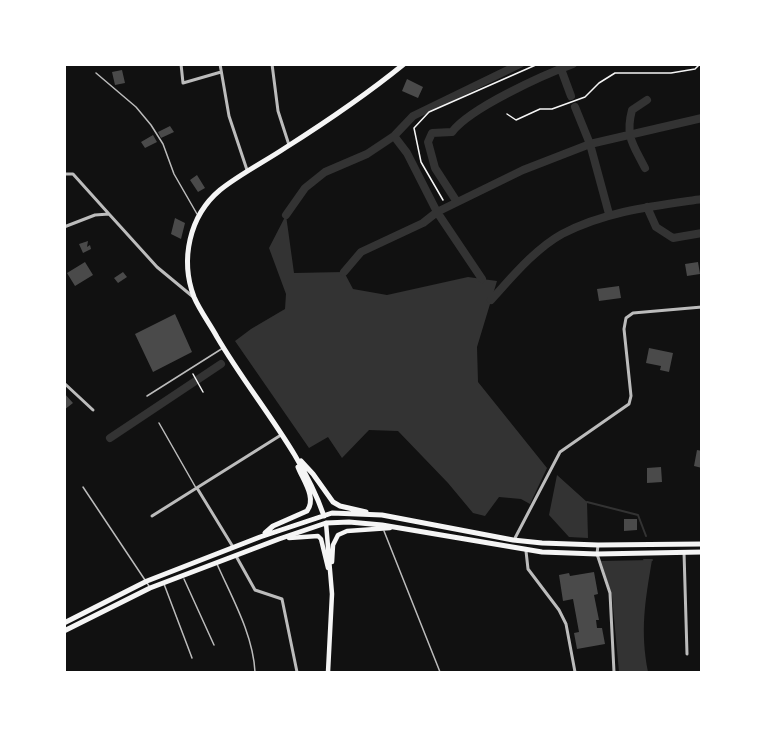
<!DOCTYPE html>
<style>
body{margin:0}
#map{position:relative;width:766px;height:737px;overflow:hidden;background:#111;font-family:"Fira Sans",sans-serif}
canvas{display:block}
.frame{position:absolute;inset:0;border:66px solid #fff;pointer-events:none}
</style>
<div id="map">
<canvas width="766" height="737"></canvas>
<div class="frame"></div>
</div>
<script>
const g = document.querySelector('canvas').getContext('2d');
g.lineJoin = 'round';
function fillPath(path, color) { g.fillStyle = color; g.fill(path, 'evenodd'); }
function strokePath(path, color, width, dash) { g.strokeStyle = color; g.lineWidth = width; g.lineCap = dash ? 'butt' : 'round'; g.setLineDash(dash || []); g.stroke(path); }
fillPath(new Path2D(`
 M286,215L294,273L344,272L353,289L387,295L468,277L497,281L477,347L478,382L547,468L530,504L521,499L499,497L485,516L473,513L448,483L398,431L369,430L342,458L328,437L309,448L235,341L251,329L285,309L286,294L269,248Z
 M557,475L587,502L588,538L569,537L549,515Z
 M652,560C645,602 640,630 648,672H619L612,596L601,561Z`), '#333');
strokePath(new Path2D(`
 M587,502L638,515L646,536
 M644,560H652`), '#333', 2);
strokePath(new Path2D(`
 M561,69L571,96
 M575,107L590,144L609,214
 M394,136L413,116L520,64
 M645,168C633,144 625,137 632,110L647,100
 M457,202L435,168L428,142L432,133L452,132C470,108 543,75 573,64
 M647,207L656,227L673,238L702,233
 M286,215L305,188L325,172L367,154L394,136L407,153L437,212L482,279
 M344,272L361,252L423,223L437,212L523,170L590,144L702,118
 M491,300C512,277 535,249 562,234C606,211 654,206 702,199
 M110,438L221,364`), '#333', 8);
fillPath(new Path2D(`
 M122,70L125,83L115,85L112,72Z
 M407,79L423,87L418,98L402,91Z
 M170,126L174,132L161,138L158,132Z
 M153,135L157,142L145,148L141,142Z
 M197,175L205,188L198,192L190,180Z
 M175,218L185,223L181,239L171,234Z
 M88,241L87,247L90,245L91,249L83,253L79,244Z
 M85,262L93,275L75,286L67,273Z
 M698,262L700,274L687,276L685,264Z
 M123,272L127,277L118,283L114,278Z
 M619,286L621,298L599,301L597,289Z
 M175,314L192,352L153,372L135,334Z
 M649,348L673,353L669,372L660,370L661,366L646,363Z
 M64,393L73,403L64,410Z
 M697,450L702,451V468L694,466Z
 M661,467L662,482L647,483V468Z
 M624,519H637V530L624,531Z
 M594,572L598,594L594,595L599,620H596L597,628H602L605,644L577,649L574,633L579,632L573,599L563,601L559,575L569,573L570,576Z`), '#4a4a4a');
strokePath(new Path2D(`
 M507,114L516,120L540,109H552L585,97L599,83L615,73H671L695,69L700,64
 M443,200L421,162L414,128L429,112L538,64
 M193,374L203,392`), '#f5f5f5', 1.5);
strokePath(new Path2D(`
 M96,73L136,107L151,125L163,144L174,174L197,214
 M147,396L223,348
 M159,423L196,488
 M83,487L149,586
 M384,531L440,672
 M217,564C232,598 253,634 255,672
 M184,579L214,645
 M164,584L192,658`), '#bcbcbc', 1.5);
strokePath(new Path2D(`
 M181,64L183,83L221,72
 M220,64L229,116L247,170
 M272,64L278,111L289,145
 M64,174H73L109,214
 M64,227L95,215L109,214L157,267L192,296
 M64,383L93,410
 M197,488L233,547
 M152,516L281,435
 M514,540L560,452L629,404L631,396L624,329L626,318L633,313L702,307
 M598,545L597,554L610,593L614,672
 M526,551L528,569L559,610L566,624L575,672
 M684,552L687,654
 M236,556L255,590L282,599L297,672`), '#bcbcbc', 3);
strokePath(new Path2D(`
 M326,523L332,594L328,672
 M289,538L318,536L321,539L328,568
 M332,562L333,545L338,535L347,531L390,528`), '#f5f5f5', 4.5);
strokePath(new Path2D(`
 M301,461L313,474L333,502L340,506L366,512
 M324,516C301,450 252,397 217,337C210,324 200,311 194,297C180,260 189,216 220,190C240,174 264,162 285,148C326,122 366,95 404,64
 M265,533L273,526L307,511C317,498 303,480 298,467
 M64,623L147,581L260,537L332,513L382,515L513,540L542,543L598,545L702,544
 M64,631L150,588L279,539L326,523L349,522L382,525L542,552L597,554L702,552`), '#f5f5f5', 5);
</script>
